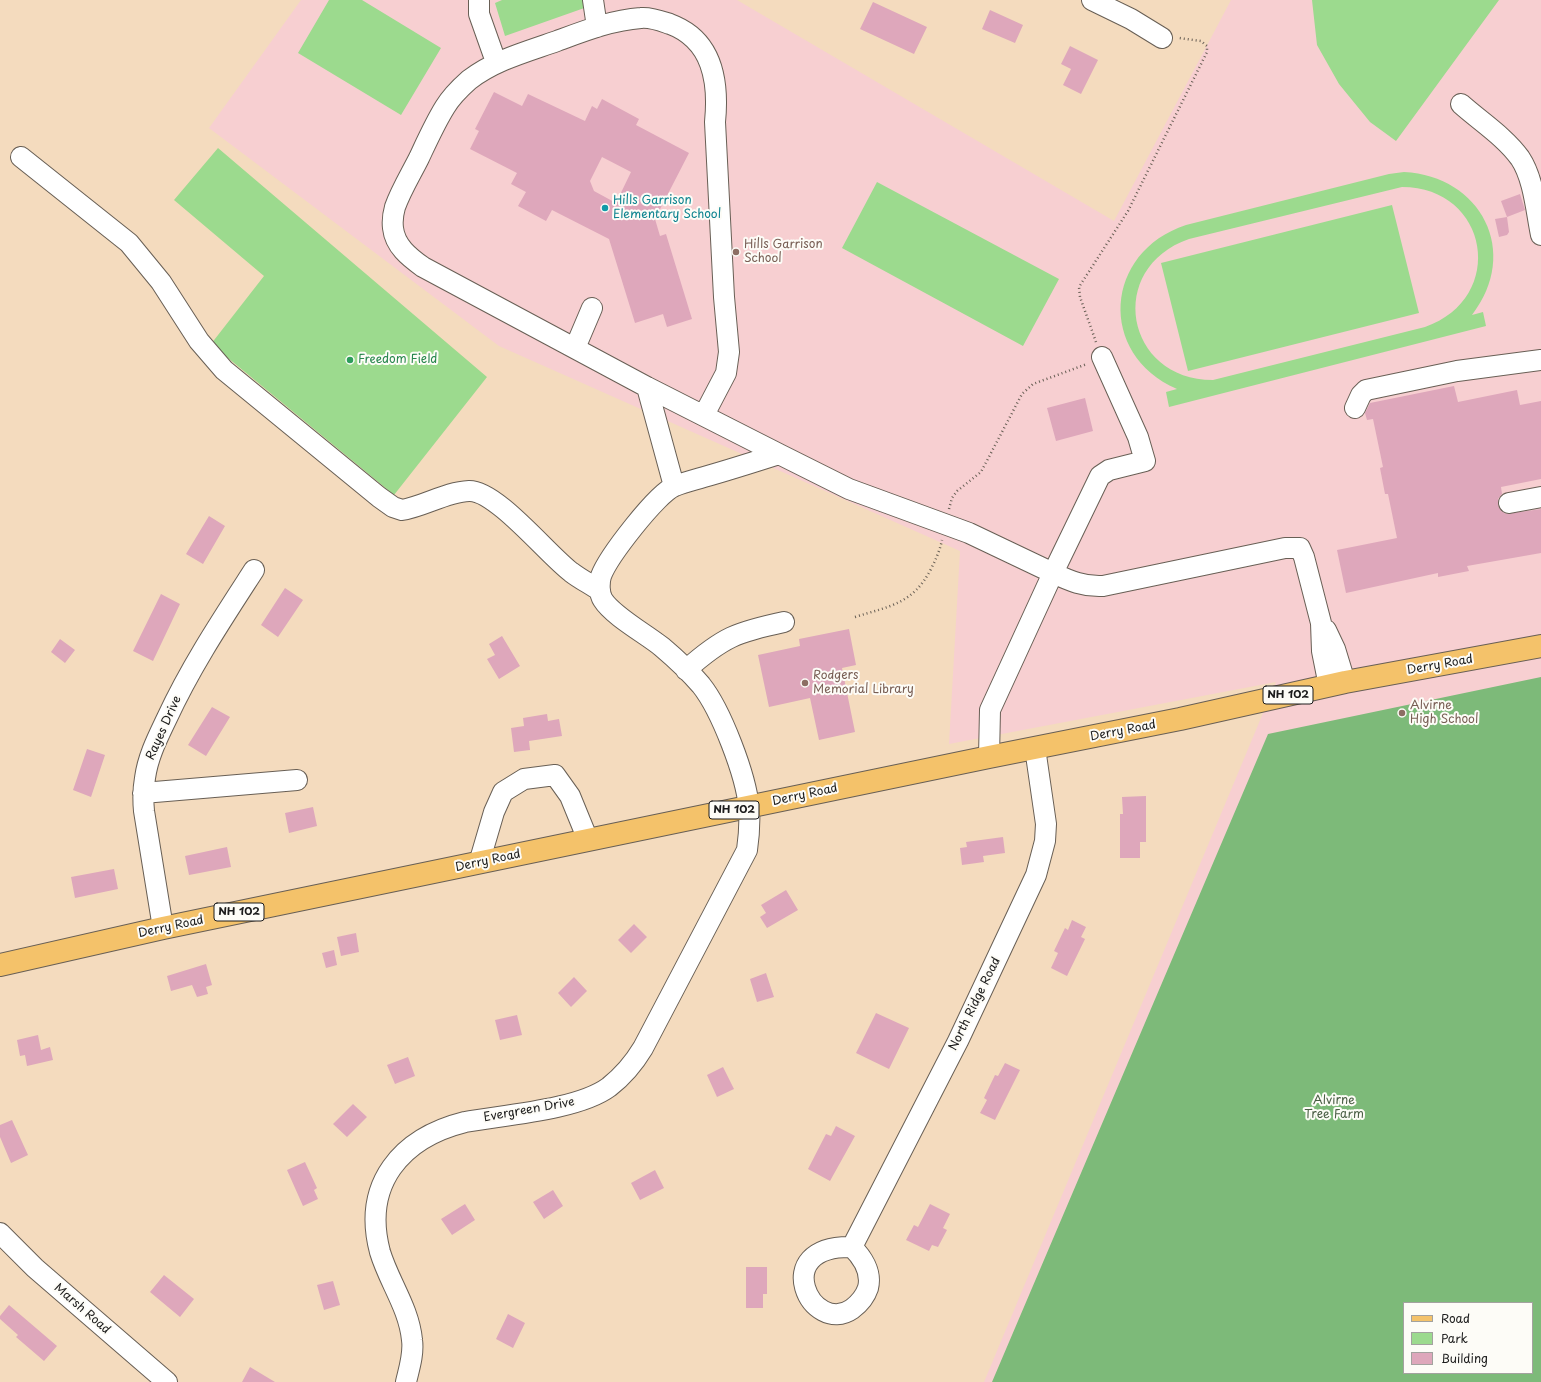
<!DOCTYPE html>
<style>
body{margin:0}
#map{position:relative;width:1541px;height:1382px;overflow:hidden;background:#f4dbbe;font-family:"Playpen Sans",sans-serif}
canvas{display:block}
.legend{position:absolute;left:1403px;top:1302px;width:130px;height:72px;box-sizing:border-box;background:#fdfcf7;border:1px solid #a3a29f;margin:0;padding:5px 7px;list-style:none;font-size:12px;color:#1c1c1c}
.legend li{display:flex;align-items:center;gap:8px;height:20px}
.legend b{width:20px;border:1px solid #a3a29f}
</style>
<div id="map">
<canvas width="1541" height="1382"></canvas>
<ul class="legend">
<li><b style="height:5px;background:#f4c26a"></b>Road</li>
<li><b style="height:11px;background:#9cda8e"></b>Park</li>
<li><b style="height:11px;background:#dea7bb"></b>Building</li>
</ul>
</div>
<script>
const g = document.querySelector('canvas').getContext('2d');
g.lineJoin = 'round';
function fillPath(path, color) { g.fillStyle = color; g.fill(path, 'evenodd'); }
function strokePath(path, color, width, dash) { g.strokeStyle = color; g.lineWidth = width; g.lineCap = dash ? 'butt' : 'round'; g.setLineDash(dash || []); g.stroke(path); }
function drawText(font, color, halo, rows, align = 'center') {
  g.font = font + ' "Playpen Sans",sans-serif'; g.lineWidth = 4; g.setLineDash([]); g.textBaseline = 'middle'; g.strokeStyle = halo; g.fillStyle = color; for (const [text, x, y, turn = 0] of rows) {
    g.save(); g.translate(x, y); g.rotate((+turn || 0) * Math.PI / 180); g.textAlign = isNaN(turn) ? turn : align; if (halo) g.strokeText(text, 0, 0); g.fillText(text, 0, 0); g.restore();
  }
}
fillPath(new Path2D(`
 M301,0H737L1114,221L1231,0H1541V1382H984L1276,682L949,744L960,551L499,346L209,128ZM1404,1303H1532V1373H1404Z`), '#f7cfd1');
fillPath(new Path2D(`
 M329,0H362L441,48L401,115L298,53Z
 M502,0H587L590,6L505,36L495,3Z
 M1312,0H1499L1396,141L1370,122L1339,84L1317,45Z
 M218,148L487,377L394,495L211,344L264,276L174,200Z
 M1404,172C1481,176 1521,252 1472,315L1483,312L1486,326L1169,407L1166,392L1177,389C1097,354 1104,252 1186,225L1389,174ZM1402,187C1489,187 1508,298 1425,327L1213,380C1125,380 1105,268 1189,239Z
 M877,182L1059,279L1023,346L842,248Z
 M1392,205L1419,313L1188,371L1161,263Z`), '#9cda8e');
fillPath(new Path2D(`
 M1541,677V1382H992L1268,734ZM1404,1303H1532V1373H1404Z`), '#7dba79');
fillPath(new Path2D(`
 M873,2L927,27L914,54L860,29Z
 M990,10L1023,25L1015,43L982,29Z
 M1070,46L1098,60L1081,94L1063,85L1071,69L1061,64Z
 M494,92L522,106L528,94L585,121L592,106L597,109L602,99L639,119L636,125L689,153L655,219L660,236L666,234L692,319L667,327L663,314L635,323L609,239L552,210L546,221L518,206L526,192L511,184L517,173L470,149L479,131L475,129ZM602,157L631,172L616,203L594,191L590,181Z
 M1520,194L1525,210L1507,217L1509,232L1507,235L1499,237L1495,219L1507,217L1501,201Z
 M1454,386L1458,402L1517,390L1520,405L1541,401V479L1501,487L1502,494L1498,499V505L1501,511L1506,514L1541,509V553L1467,566L1469,571L1438,577V573L1346,593L1337,550L1397,538L1388,494H1385L1380,468L1383,467L1373,419L1367,420L1365,413L1370,403Z
 M1085,398L1093,431L1056,441L1047,408Z
 M209,516L225,526L203,564L186,554Z
 M285,588L303,600L278,637L261,625Z
 M161,594L180,604L153,661L133,651Z
 M849,629L856,665L842,668L855,732L819,740L810,698L769,707L758,655L800,646L799,639Z
 M502,636L520,666L499,679L487,659L495,655L489,644Z
 M60,639L75,650L65,663L51,652Z
 M212,707L230,717L206,756L188,745Z
 M547,714L548,721L559,719L562,736L529,741L530,750L514,752L511,728L524,726L523,718Z
 M87,749L105,755L91,797L73,790Z
 M1146,796V842H1140V858H1120V814H1123L1122,797Z
 M313,807L317,826L289,833L285,813Z
 M1003,837L1005,853L983,856L984,862L962,865L960,848L967,847L966,842Z
 M227,847L231,867L189,875L185,856Z
 M114,869L118,889L75,898L71,877Z
 M786,890L798,910L767,928L760,917L766,913L761,905Z
 M1072,920L1086,927L1081,937L1085,939L1067,976L1051,968L1058,953L1054,951L1065,928L1068,930Z
 M634,924L647,937L631,953L618,940Z
 M356,933L359,952L341,956L337,937Z
 M334,950L337,965L326,968L322,953Z
 M206,964L212,985L206,987L208,994L197,997L192,985L171,991L167,976Z
 M766,973L774,997L757,1002L750,979Z
 M574,977L587,991L571,1007L558,993Z
 M876,1013L909,1028L889,1069L856,1053Z
 M517,1015L522,1035L500,1040L495,1020Z
 M38,1035L41,1050L50,1047L53,1060L27,1066L25,1055L20,1056L17,1040Z
 M408,1057L415,1076L395,1084L387,1065Z
 M1005,1063L1020,1070L995,1120L980,1113L987,1100L984,1098L995,1075L998,1076Z
 M723,1067L734,1089L717,1097L707,1075Z
 M353,1104L367,1117L347,1137L333,1124Z
 M12,1120L28,1155L11,1163L0,1137V1125Z
 M836,1126L855,1136L830,1181L808,1169L826,1134L831,1136Z
 M305,1162L317,1188L314,1190L318,1199L303,1206L287,1170Z
 M655,1170L664,1188L640,1200L631,1183Z
 M553,1190L563,1206L544,1219L533,1202Z
 M465,1204L475,1220L452,1235L441,1219Z
 M930,1204L950,1214L943,1228L947,1230L938,1247L932,1245L929,1251L906,1240L914,1225L918,1227Z
 M746,1267H767V1294H763V1308H746Z
 M164,1275L194,1299L180,1317L150,1292Z
 M333,1281L340,1305L324,1310L317,1285Z
 M9,1305L57,1346L44,1361L16,1337L18,1335L0,1319V1316Z
 M508,1314L525,1323L513,1348L496,1339Z
 M250,1367L275,1382H242Z`), '#dea7bb');
const minor = new Path2D(`
 M479,0V14L496,62
 M593,0L597,27
 M1092,0L1131,19L1162,38
 M1461,104C1480,121 1505,137 1520,158C1534,179 1536,211 1541,235
 M21,157L129,243L161,282L199,341L224,370L379,497L393,507L402,510C425,506 446,492 469,491C496,490 548,555 571,572C580,579 590,584 599,590
 M575,348L592,308
 M647,387L674,486
 M1355,408L1361,395L1366,390L1457,371L1541,360
 M704,415L726,373L729,352L724,297L715,122C719,82 713,40 670,24C661,21 651,17 641,18C612,20 584,31 557,41C526,52 495,60 469,80C460,88 451,97 445,107C435,123 427,141 419,158C411,174 401,190 395,207C393,214 392,220 393,228C395,246 409,257 423,267L647,387L779,454
 M1509,503L1541,497
 M1326,630L1335,649L1345,682
 M686,670C723,637 737,632 784,622
 M989,757L990,710L1053,573C1070,581 1084,587 1103,586L1285,548H1300L1304,557L1321,623L1322,651L1329,686
 M143,793L297,780
 M479,863L494,812L503,792L524,779L555,775L570,796L588,840
 M163,928L144,811C143,800 143,789 145,778C148,756 158,737 167,718C191,666 223,618 254,570
 M0,1233L35,1268L167,1382
 M852,1247C862,1257 872,1272 868,1288C865,1297 860,1303 852,1309C812,1337 767,1245 852,1247L958,1041L1036,875L1045,841L1046,824L1035,748
 M406,1382C409,1369 414,1354 412,1340C409,1308 389,1282 380,1252C362,1184 401,1138 465,1122C504,1115 578,1110 609,1087C623,1076 634,1063 643,1048L747,850C749,836 750,822 749,808C746,775 721,710 701,685C689,671 675,658 662,647C646,634 613,616 603,600C599,594 599,583 601,576C608,557 657,493 675,486C684,482 694,480 704,477C729,470 754,462 779,454L849,489L969,533L1053,573L1100,476L1109,470L1145,461L1138,437L1102,357`);
const major = new Path2D(`
 M0,965L163,928L989,757L1180,719L1345,682L1541,646`);
strokePath(minor, '#685f55', 22);
strokePath(major, '#685f55', 24);
strokePath(new Path2D(`
 M1096,342L1080,297L1079,287L1128,211L1207,52V46L1201,41L1179,38
 M949,509L952,498L957,491L981,472L1022,394L1033,384L1087,364
 M855,617C890,606 913,604 931,569C936,559 940,550 942,540`), '#685f55', 2.5, [1, 3]);
strokePath(minor, '#fff', 20);
strokePath(major, '#f4c26a', 22);
for (const [x, y, r, color] of [
 [605,208,4,"#0f9aa8"],
 [736,252,4,"#8d6e63"],
 [350,360,4,"#2e9e5b"],
 [805,683,4,"#8d6e63"],
 [1402,713,4,"#8d6e63"]
]) { const dot = new Path2D(); dot.arc(x, y, r, 0, 2 * Math.PI); g.fillStyle = color; g.fill(dot); strokePath(dot, '#fdfcf7', 1.5); }
for (const [x, y, w] of [
 [1288,695,50],
 [734,810,50],
 [239,912,50]
]) { const box = new Path2D(); box.roundRect(x - w / 2, y - 9, w, 18, 3); g.fillStyle = '#fdfcf7'; g.fill(box); strokePath(box, '#1c1c1c', 1); }
drawText('bold 11px', '#1c1c1c', null, [
 ["NH 102",1288,695],
 ["NH 102",734,810],
 ["NH 102",239,912]
]);
drawText('12px', '#0d838f', '#fdfcf7', [
 ["Hills Garrison",613,201],
 ["Elementary School",613,215]
], 'left');
drawText('12px', '#785e54', '#fdfcf7', [
 ["Hills Garrison",744,245],
 ["School",744,259],
 ["Rodgers",813,676],
 ["Memorial Library",813,690],
 ["Alvirne",1410,706],
 ["High School",1410,720]
], 'left');
drawText('12px', '#27864d', '#fdfcf7', [
 ["Freedom Field",358,360]
], 'left');
drawText('12px', '#1c1c1c', '#fdfcf7', [
 ["Derry Road",1440,665,-10],
 ["Rayes Drive",164,728,-66],
 ["Derry Road",1123,731,-11],
 ["Derry Road",805,795,-12],
 ["Derry Road",488,861,-12],
 ["Derry Road",171,927,-12],
 ["North Ridge Road",975,1004,-64],
 ["Evergreen Drive",529,1110,-10],
 ["Marsh Road",82,1309,41]
]);
drawText('12px', '#495e44', '#fdfcf7', [
 ["Alvirne",1334,1101],
 ["Tree Farm",1334,1115]
]);
</script>
